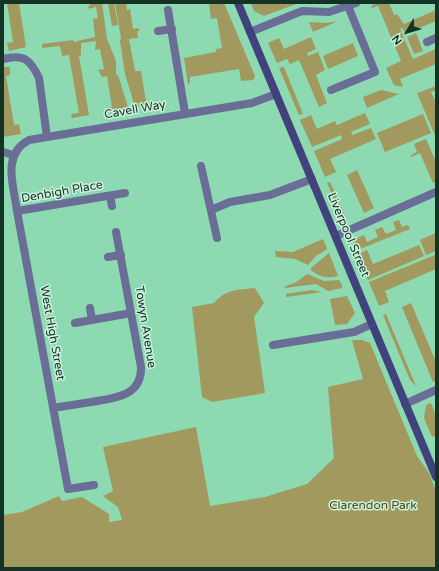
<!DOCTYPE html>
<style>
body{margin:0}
#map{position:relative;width:439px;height:571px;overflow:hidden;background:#8cd9b2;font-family:"Varela Round",sans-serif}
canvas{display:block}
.frame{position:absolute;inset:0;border:4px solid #133324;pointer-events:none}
.north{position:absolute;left:387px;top:12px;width:40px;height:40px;-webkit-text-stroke:3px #ccf1dc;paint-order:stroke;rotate:232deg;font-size:11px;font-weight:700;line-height:16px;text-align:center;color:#133324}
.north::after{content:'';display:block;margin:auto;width:14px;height:18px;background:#133324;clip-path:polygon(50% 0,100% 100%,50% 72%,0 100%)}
</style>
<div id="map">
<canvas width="439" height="571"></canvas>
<div class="frame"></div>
<div class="north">N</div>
</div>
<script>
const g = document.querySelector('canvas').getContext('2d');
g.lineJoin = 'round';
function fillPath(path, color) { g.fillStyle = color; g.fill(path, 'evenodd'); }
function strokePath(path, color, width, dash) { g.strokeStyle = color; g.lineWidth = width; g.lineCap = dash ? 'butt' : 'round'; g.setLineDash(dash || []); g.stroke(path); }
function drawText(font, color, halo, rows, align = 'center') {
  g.font = font + ' "Varela Round",sans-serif'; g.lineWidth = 3; g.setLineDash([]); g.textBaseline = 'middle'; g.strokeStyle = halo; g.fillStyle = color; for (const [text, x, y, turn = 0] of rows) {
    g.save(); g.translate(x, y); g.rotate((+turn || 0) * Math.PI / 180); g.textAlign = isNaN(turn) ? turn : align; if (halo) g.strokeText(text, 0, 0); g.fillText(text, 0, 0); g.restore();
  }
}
fillPath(new Path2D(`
 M3,3H19L26,47L9,51L7,43L13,42L7,3Z
 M91,3H102L107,39L116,61V75H118L128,107L107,112L106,108L112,107L107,76L102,77L98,70L104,69L100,49L95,50L96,41L81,43V55L79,56L89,115L72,118L71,114L79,113L69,55L62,56L60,46L42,48V44L73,40L74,42L95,37L93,19L98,18L96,7L87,9Z
 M108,3H114L118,25L112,26Z
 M115,3H126L127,10L130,9L133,29L139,28V31H137L138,38L129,39L135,71H141L146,102H153V104L135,107L125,74L120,41L121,38Z
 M209,3H224L255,76L253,80L241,81L239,69L190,77V83L188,84L184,58L216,52V49L222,48L217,18L211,19Z
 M251,3H295L296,4L264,16L254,11Z
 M378,3H389L394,15L397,14L404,24L436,10V21L405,34L403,28L400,29L413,59L436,49V64L400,79L403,87L394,85L386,68L401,61L378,6L372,8L371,6Z
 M338,21L313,32L309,22L327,23Z
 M416,33L423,51L414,54L407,37Z
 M311,37L316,49L307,53L308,56L318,52L325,70L316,75L327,103L319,107L299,60L290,64L287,59L277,63L268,43L279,38L284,49Z
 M353,43L358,56L328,69L323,56Z
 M3,67H10V75L6,76L14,125L19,124L21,134L3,137Z
 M284,67L303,114L299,115L279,68Z
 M436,86V90L431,92L436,103V138L417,93Z
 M381,90L399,94L367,108L363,97Z
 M365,113L370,124L351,132L352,135L371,128L376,139L330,159L336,172L325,177L314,151L342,139L341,135L312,147L300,120L311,115L317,129L335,121L337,125Z
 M423,114L431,133L385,152L377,133Z
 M426,139L436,162V182L433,183L420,153L411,157V155L417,152L414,144Z
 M357,170L374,208L364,213L347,175Z
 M330,182L346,218L341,214L327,183Z
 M399,220L402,227L408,225L410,229L355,251L354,244L357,238L364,235L367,242L378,237L375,230L382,227L386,234L396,230L393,222Z
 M436,233V251L426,255L420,240Z
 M323,239L327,249L316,256L308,265L295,259L276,257L275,251L293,252Z
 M419,245L424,256L368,280L357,255L367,250L373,264Z
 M329,253L338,276C328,279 319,277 311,270V268Z
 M435,255L436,269L385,291L389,302L379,306L369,282Z
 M307,274L324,281L339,280L342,285V288L328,291L316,284L285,288V286L295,283Z
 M255,288L264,303L254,317L265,393L212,402L202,397L192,307L214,303C226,289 237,290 255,288Z
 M312,290L322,292L286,297V294Z
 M347,296L355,313L347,324L335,325L330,299Z
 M411,303L436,362V381L433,382L402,307Z
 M386,314L416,386L410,380L383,315Z
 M352,340H362L370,343L417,456L429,473L436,491V568H3V515L22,512L59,496L62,501L82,497L109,514V522L122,520L118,507L103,496L113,491L103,447L196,427L210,506L265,497L307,484L334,458L328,387L363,379Z
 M431,403L436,416V436L432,437L424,418L426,405Z`), '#a1995d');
strokePath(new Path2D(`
 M168,10L185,113
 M158,31L172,29
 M250,32L302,11L329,12L356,3
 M427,42L436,38
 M3,59C24,54 30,59 39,78L47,137
 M331,90L375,72L348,6
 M3,152L13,155
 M201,166L217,238
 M110,196L112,206
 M211,210L230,202L270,195L312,179
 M17,211L125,193
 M336,236L436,192
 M108,257L121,255
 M90,308L92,320
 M75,323L131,313
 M273,345L354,332L372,324
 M405,404L436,390
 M53,408C66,406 78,404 91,402C113,398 142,397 141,367L116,232
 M94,485L68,489L17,211C14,186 1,155 29,140L252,103L276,94`), '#6a6d96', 8);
strokePath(new Path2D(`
 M238,3L436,477`), '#41417c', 8);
drawText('12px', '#133324', '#ccf1dc', [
 ["Cavell Way",135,110,-10],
 ["Denbigh Place",62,192,-10],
 ["Liverpool Street",348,235,67],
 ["Towyn Avenue",145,327,81],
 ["West High Street",52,333,80]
]);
drawText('12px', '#504919', '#ccf1dc', [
 ["Clarendon Park",373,506]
]);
</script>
